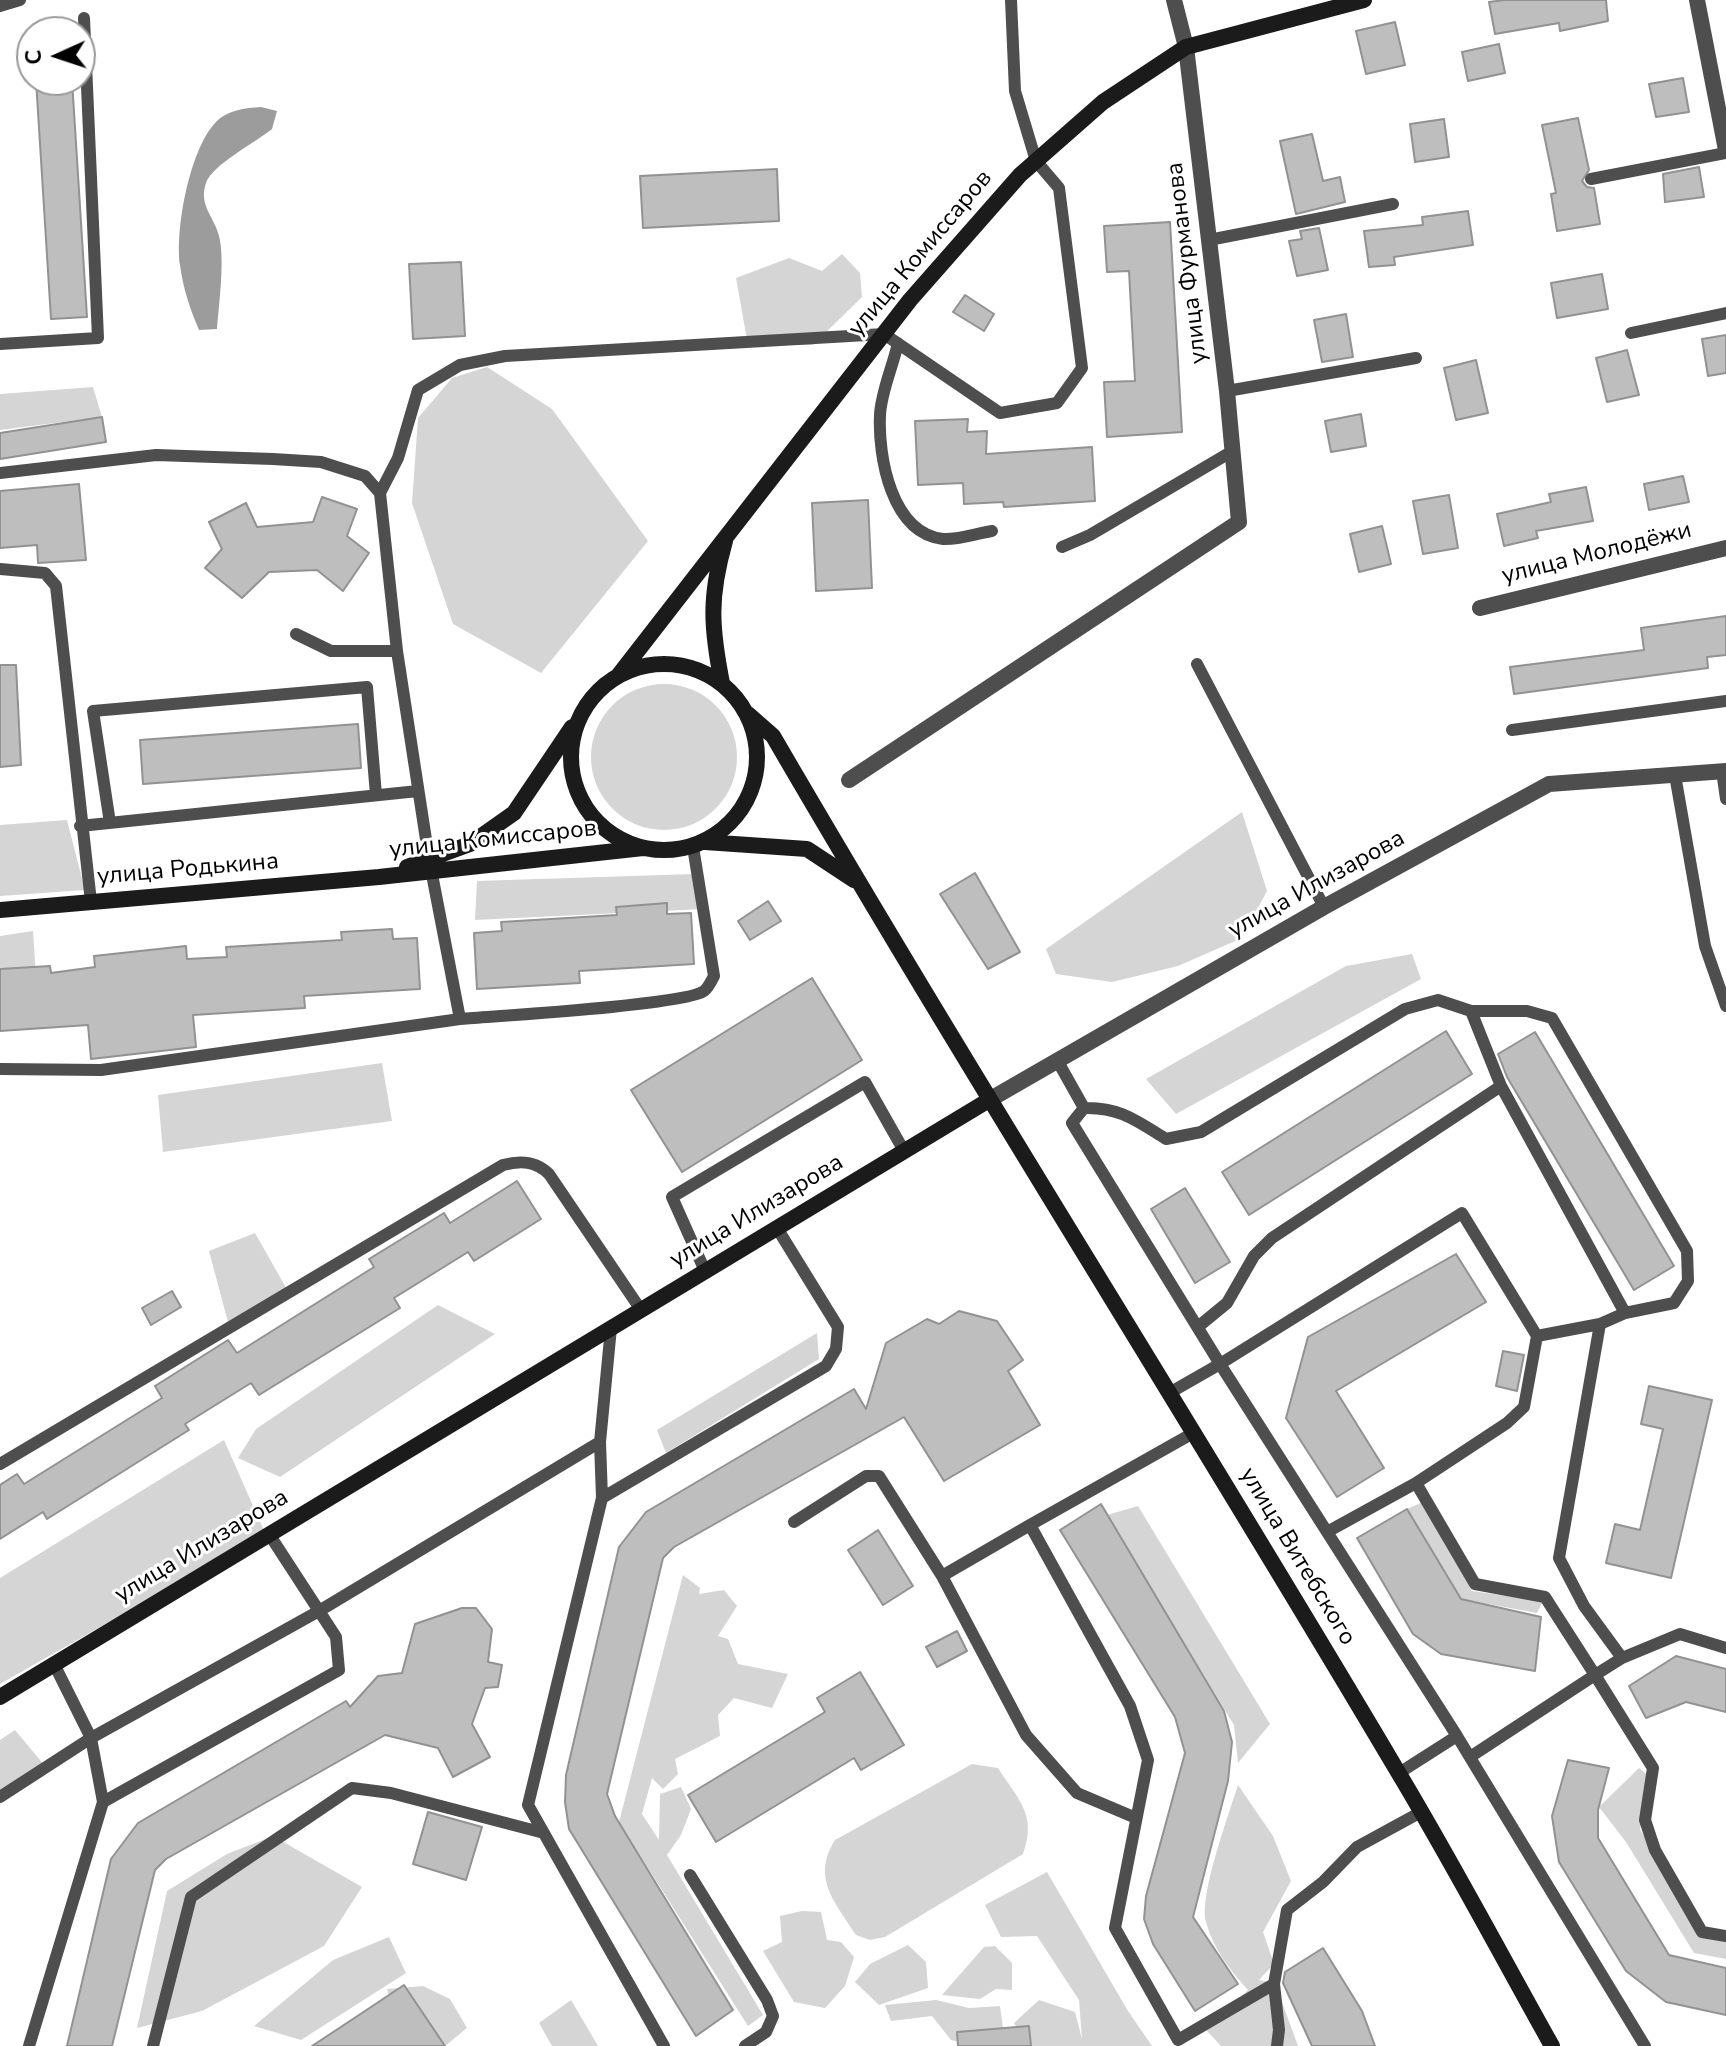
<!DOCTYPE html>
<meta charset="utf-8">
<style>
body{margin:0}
#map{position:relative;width:1726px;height:2046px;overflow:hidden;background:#fff;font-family:"Nunito Sans",sans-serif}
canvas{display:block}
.north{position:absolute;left:16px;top:16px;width:80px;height:80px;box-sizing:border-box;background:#fff;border:2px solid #999;border-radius:50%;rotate:267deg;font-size:22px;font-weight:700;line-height:32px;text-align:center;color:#000}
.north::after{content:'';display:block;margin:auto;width:28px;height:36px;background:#000;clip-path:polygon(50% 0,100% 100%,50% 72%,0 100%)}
</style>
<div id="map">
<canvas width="1726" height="2046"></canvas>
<div class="north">С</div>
</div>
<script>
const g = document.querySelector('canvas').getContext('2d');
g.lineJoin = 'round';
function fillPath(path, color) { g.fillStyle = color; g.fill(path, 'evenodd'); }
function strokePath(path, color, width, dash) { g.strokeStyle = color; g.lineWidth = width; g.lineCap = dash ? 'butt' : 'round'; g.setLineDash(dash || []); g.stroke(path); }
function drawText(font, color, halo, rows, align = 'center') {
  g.font = font + ' "Nunito Sans",sans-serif'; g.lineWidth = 6; g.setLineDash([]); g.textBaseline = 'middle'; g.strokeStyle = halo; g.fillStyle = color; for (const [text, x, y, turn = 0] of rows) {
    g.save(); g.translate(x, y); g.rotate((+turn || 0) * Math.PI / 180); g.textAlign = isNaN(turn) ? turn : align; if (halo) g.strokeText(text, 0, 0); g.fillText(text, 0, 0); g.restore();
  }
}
fillPath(new Path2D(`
 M842,254L860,273L862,297L813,345H748L736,278L789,258L822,271Z
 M487,367L552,409L648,541L541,673L453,624L412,503L418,418L452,378Z
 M93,387L102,417L0,430V394Z
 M591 757a73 73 0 1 1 146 0a73 73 0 1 1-146 0Z
 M1242,812L1267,891L1242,938L1178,966L1112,982L1056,974L1046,949Z
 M67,820L85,890L0,896V825Z
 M694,874L703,909L475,920L477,881Z
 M33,931L36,976L0,980V936Z
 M1412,954L1421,979L1176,1114L1146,1079L1346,966Z
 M382,1063L392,1121L163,1152L158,1095Z
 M255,1233L289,1293L228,1322L209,1251Z
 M438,1305L495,1334L280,1477L238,1458L256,1429Z
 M817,1333L819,1359L666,1453L657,1430Z
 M224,1440L265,1533L0,1684V1578Z
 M1425,1501L1472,1591L1543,1601L1537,1613L1461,1599L1407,1509Z
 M1138,1506L1270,1724L1238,1763L1234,1725L1107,1515Z
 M683,1575L700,1588L699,1594L724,1590L737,1606L718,1636L728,1639L738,1664L788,1674L772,1708L734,1698L718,1715L720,1736L675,1759L678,1774L663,1789L652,1778L642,1814L659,1840L660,1794L681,1787L691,1809L681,1835L667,1855L763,2015L748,2026L619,1822Z
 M15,1730L45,1766L0,1793V1740Z
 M972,1764L998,1768C1019,1801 1037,1814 1023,1854L885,1937L870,1940L856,1935C835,1902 811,1878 835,1840Z
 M1639,1768L1650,1777L1640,1829L1696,1930L1726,1939V1959L1694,1953L1626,1842L1599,1807Z
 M1238,1785L1273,1836L1291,1881L1263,1932L1274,1964L1259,1980L1275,1983L1298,2046H1221L1206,2030L1248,1990C1230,1970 1213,1949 1206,1922C1199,1895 1229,1814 1238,1785Z
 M273,1836L362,1887L324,1946L202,2011L137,2028L167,1891L227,1854Z
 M1047,1872L1128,2011L1152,2046H1031L1029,2026L1016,2027L1014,2023L1039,2000L1075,2012L1082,2039L1079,2000L1037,1936L1001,1937L985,1905Z
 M802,1911L821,1912L827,1940L841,1942L854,1957L845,1986L825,2008L794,2002L763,1951L782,1942L780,1916Z
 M389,1937L406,1973L301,2040L254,2026L333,1960Z
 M908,1945L926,1962L928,1988L879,2005L855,1982L870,1964Z
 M995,1946L1012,1963V1990L996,1989L980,1999L942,1995L984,1947Z
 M423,1986L450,1999L467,2028L445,2046H404L387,1989Z
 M571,2000L598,2046H552L539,2023Z
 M936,2000L969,2008L1000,2006L1003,2028L980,2030L972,2045L951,2040L932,2016L891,2021L885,2005Z`), '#d5d5d5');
fillPath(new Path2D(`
 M261,107L277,111L272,129C256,142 212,165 206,183C198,205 215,218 219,236C225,259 219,304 217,329L199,330C190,309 183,288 180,265C175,228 190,150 215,123C227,110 245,108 261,107Z`), '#9c9c9c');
const building = new Path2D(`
 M1504,0H1606L1608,21L1560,31L1559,23L1495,34L1489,2Z
 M1395,22L1405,65L1366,74L1356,31Z
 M1499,44L1505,73L1468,81L1462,52Z
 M1683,78L1689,112L1656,117L1649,84Z
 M36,80H72L87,317L51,319Z
 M1578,118L1589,170L1582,181L1587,187L1594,188L1600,224L1557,231L1551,194L1556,193L1542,125Z
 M1444,119L1449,157L1415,162L1410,124Z
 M1312,134L1323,181L1340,177L1345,202L1296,214L1280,141Z
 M1699,167L1704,197L1665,202L1663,174Z
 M777,169L779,221L643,228L640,176Z
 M1468,211L1473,245L1394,257L1395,265L1369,267L1364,231L1423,225L1422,217Z
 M1170,222L1182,432L1107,437L1104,382L1135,381L1129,271L1107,272L1104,226Z
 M1319,228L1328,270L1297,276L1289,241L1302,239L1300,231Z
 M461,262L465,336L413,339L409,264Z
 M1602,274L1608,309L1557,318L1551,283Z
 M965,295L994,314L984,331L953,312Z
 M1346,314L1353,357L1322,362L1314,320Z
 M1726,335V373L1708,376L1702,339Z
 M1627,350L1639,395L1607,402L1596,358Z
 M1476,360L1488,413L1456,420L1444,368Z
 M1361,414L1366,446L1331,452L1325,421Z
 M102,417L106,442L0,459V433Z
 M968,419L967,432L987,431L986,454L1092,447L1095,501L1004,507L1003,502L964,504L963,483L918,485L915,421Z
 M1683,476L1689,502L1649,510L1644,484Z
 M79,484L86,560L38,563L37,545L0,548V491Z
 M1586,487L1593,521L1536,531L1538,538L1504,546L1497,514L1551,502L1549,494Z
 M1449,495L1458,548L1423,554L1413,501Z
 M322,497L357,509L347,536L369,553L343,591L317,570L269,572L242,598L205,568L222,549L209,522L246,503L257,527L313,522Z
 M868,500L872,588L816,591L812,503Z
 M1382,526L1391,564L1359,572L1350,534Z
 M1726,616V655L1707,657L1708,668L1514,694L1510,667L1644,650L1641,628Z
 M0,665H16L21,765L0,767Z
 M358,724L361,768L143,784L140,740Z
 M975,873L1020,952L988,969L940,894Z
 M768,901L781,921L750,940L738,921Z
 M667,903V914L691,913L694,964L579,971L580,983L477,989L474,933L502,931L501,922L617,915L616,907Z
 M392,929L393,939L417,938L420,989L304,996L305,1008L193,1015L196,1047L91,1059L88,1025L0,1031V969L50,966L51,973L95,967L94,956L186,946L187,959L227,957L226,947L342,940L341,932Z
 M812,978L862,1060L682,1172L631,1090Z
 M1446,1031L1472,1074L1249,1215L1222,1172Z
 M1535,1032L1674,1266L1634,1290L1507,1077L1498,1054Z
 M517,1181L541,1219L474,1261L468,1252L394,1298L400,1308L259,1395L251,1383L185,1424L189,1430L47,1519L43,1512L0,1539V1485L17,1474L24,1484L162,1398L155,1386L228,1340L237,1353L374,1267L369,1259L444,1213L450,1223Z
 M1185,1188L1230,1262L1195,1283L1151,1209Z
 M1456,1254L1486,1302L1336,1391L1384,1468L1337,1497L1286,1418L1308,1337Z
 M172,1291L181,1307L151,1325L142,1308Z
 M959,1311L997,1321L1023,1360L1008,1371L1040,1425L944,1481L904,1417L674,1547L663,1558L607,1794L615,1816L733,2010L696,2036L569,1829L565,1802L566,1775L619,1547L646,1512L854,1389L866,1409L886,1343L927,1319L939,1324Z
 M1503,1351L1524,1355L1517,1391L1496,1386Z
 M1649,1386L1712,1400L1671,1578L1606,1563L1615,1524L1640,1530L1663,1429L1641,1424Z
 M1101,1504L1224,1711L1232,1742L1228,1781L1193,1917L1238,1984L1195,2011L1153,1944L1144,1919L1146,1896L1185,1753L1175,1717L1060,1530Z
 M1407,1509L1461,1599L1541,1617L1535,1671L1441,1654L1413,1634L1357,1538Z
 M878,1530L913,1586L883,1605L848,1550Z
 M462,1608H476L492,1629L488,1662L502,1665L498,1687L485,1688L472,1724L490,1757L453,1777L438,1748L385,1735L166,1859L155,1870L112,2046H67L111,1859L138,1823L346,1701L350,1707L378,1676L402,1673L415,1624Z
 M957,1631L967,1651L937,1667L926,1647Z
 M1676,1656L1726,1669V1712L1686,1702L1646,1718L1629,1686Z
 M860,1672L904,1745L861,1770L854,1758L716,1842L688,1795L825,1712L817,1698Z
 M1568,1760L1609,1768L1598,1810V1838L1669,1955L1726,1968V2015L1666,2002L1626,1971L1559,1862L1552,1816Z
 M428,1812L482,1827L466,1880L413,1864Z
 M1323,1948L1362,2011L1375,2046H1312L1283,1983L1285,1972Z
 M404,1985L445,2046H312L365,2011Z
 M1029,2026L1031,2046H958L957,2032Z`);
fillPath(building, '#bebebe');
strokePath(building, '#929292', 2);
strokePath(new Path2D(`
 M0,6L20,0
 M1591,179L1726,153
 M1209,240L1393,204
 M1631,333L1726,313
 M898,343C893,366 881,392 880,415C878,456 891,533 943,539C958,540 978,533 992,531
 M0,344L98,338L84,18
 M1227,391L1416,358
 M0,473L156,455L273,459L321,462L365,476L380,493L397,651
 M380,493L398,458L418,390L460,365L505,356L884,334L1000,413L1057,403L1082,368L1059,188L1036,161L1015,91L1011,0
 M1062,547L1090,535L1231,452
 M0,569L45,573L56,586L91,902
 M1197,664L1324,907
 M1512,730L1726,701
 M1722,771L1726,799
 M1675,775L1705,946L1726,1006
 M110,823L93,711L367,687L376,795
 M80,826L418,791
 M1438,1000L1471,1011H1527L1552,1018L1687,1251L1688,1281L1674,1303L1625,1313L1600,1324L1537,1336L1462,1213L1220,1364L1072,1123L1084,1108C1120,1107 1137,1121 1166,1139L1201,1132L1405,1009Z
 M1471,1011L1501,1086
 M460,1019C496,1016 685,1005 704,991C708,988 712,980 714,976L693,847
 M1057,1060L1084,1108
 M0,1069L101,1070L460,1019L429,859L397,651H331L296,634
 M705,1271L672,1197L865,1082L904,1151
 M1600,1324L1559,1558L1584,1606L1622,1658
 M1199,1326L1227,1303L1254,1256L1272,1238L1501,1086L1625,1313
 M611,1328L600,1442L602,1498L528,1805L664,2046
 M1171,1392L1220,1364L1457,1736L1645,2046
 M0,1464L503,1165C521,1160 536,1161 549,1174L641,1310
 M1416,1483L1507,1423L1524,1407L1537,1336
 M602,1498L826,1366L836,1349L838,1327L777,1228
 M794,1522L866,1476H879L942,1576L1030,1525L1130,1706L1148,1760L1115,1928L1178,2040L1274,1984L1287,1910L1323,1882L1357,1847L1421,1812
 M1030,1525L1195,1432
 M1327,1532L1416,1483L1475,1584L1545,1597L1595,1675L1470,1757
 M942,1576L1026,1735L1077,1793L1136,1818
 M1726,1648L1680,1634L1622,1658L1595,1675L1653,1768L1645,1820L1655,1850L1702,1932L1726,1936
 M1399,1773L1457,1736
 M0,1797L91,1738L319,1611L600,1442
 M103,1802L339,1670L336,1637L269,1534
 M690,1875L767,2000L773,2016L766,2032L745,2046
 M1274,1984L1279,2030L1277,2046
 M29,2046L103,1802L91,1738L54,1664
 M153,2046L191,1897L352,1788L391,1793L544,1833`), '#4e4e4e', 12);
strokePath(new Path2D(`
 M1697,0L1726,150
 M1480,608L1726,548
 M849,780L1239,522L1227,391L1186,47L1174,0
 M989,1100L1324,907L1549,784L1726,771`), '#4e4e4e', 16);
strokePath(new Path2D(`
 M571 757a93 93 0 1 1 186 0a93 93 0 1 1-186 0Z
 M618,676L910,300L1020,175L1103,102L1186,47L1364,0
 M722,683C711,627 709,597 725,541
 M748,714L773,736C976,1085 1193,1425 1398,1772C1452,1862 1501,1955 1552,2046
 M705,842L807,849L854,880
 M407,867L470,844L514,813L572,727
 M0,910L379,877L643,848
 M0,1697L989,1100`), '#1b1b1b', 16);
drawText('24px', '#000', '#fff', [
 ["улица Комиссаров",921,254,-50],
 ["улица Фурманова",1188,263,-97],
 ["улица Молодёжи",1597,554,-14],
 ["улица Комиссаров",493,840,-6],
 ["улица Родькина",188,870,-5],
 ["улица Илизарова",1317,885,-29],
 ["улица Илизарова",757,1212,-31],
 ["улица Илизарова",202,1547,-31],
 ["улица Витебского",1297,1557,59]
]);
</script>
